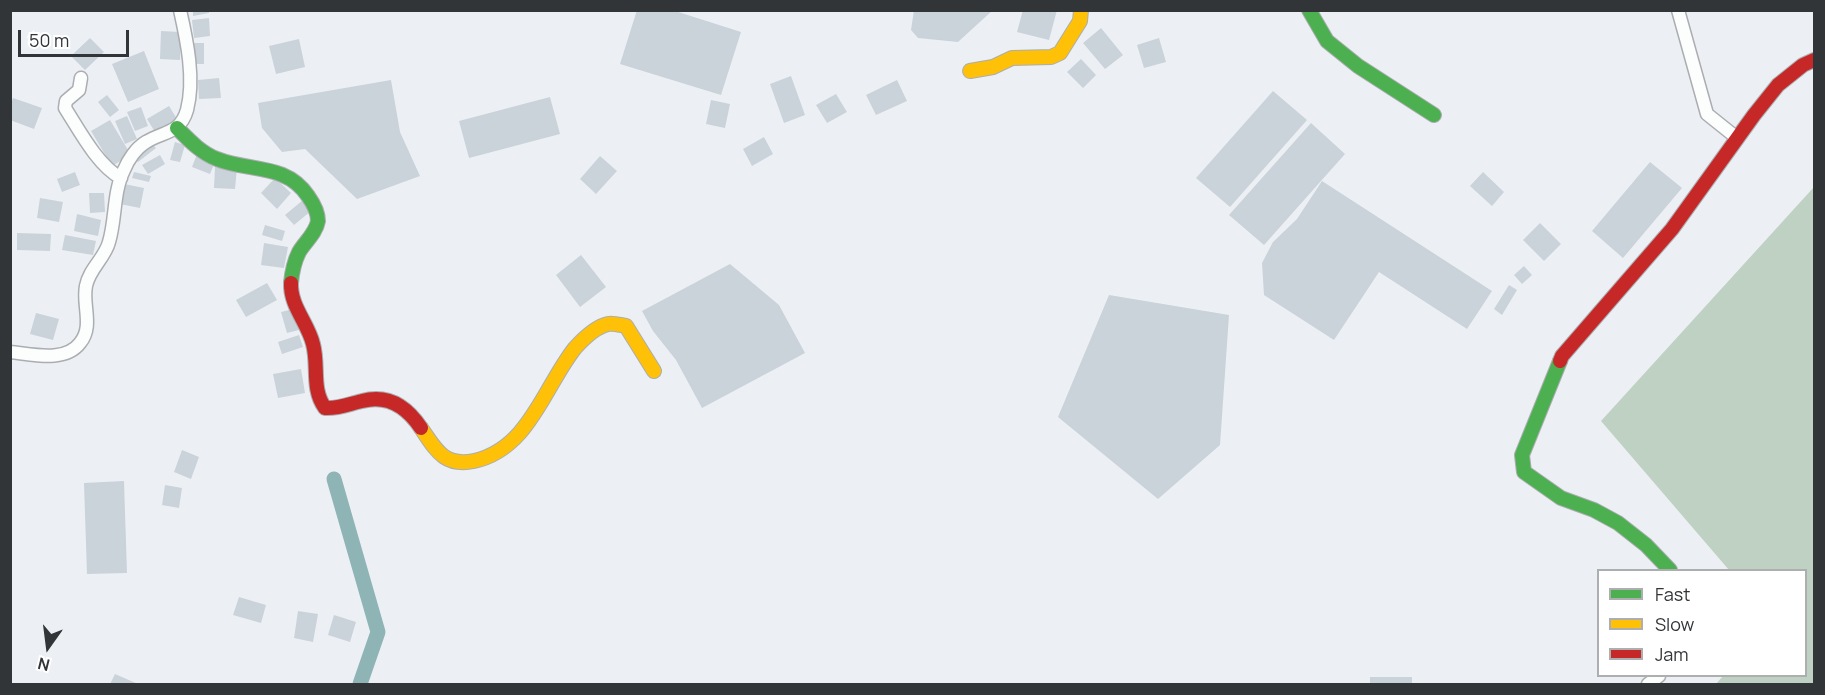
<!DOCTYPE html>
<style>
body{margin:0}
#map{position:relative;width:1825px;height:695px;overflow:hidden;background:#ecf0f4;font-family:Manrope,sans-serif}
canvas{display:block}
.frame{position:absolute;inset:0;border:12px solid #323538;pointer-events:none}
.legend{position:absolute;left:1597px;top:569px;width:210px;height:108px;box-sizing:border-box;background:#fff;border:2px solid #adaeaf;margin:0;padding:8px 10px;list-style:none;font-size:18px;color:#323538}
.legend li{display:flex;align-items:center;gap:12px;height:30px}
.legend b{width:30px;border:2px solid #adaeaf}
.north{position:absolute;left:18px;top:617px;width:60px;height:60px;-webkit-text-stroke:4px #fff;paint-order:stroke;rotate:194deg;font-size:16px;font-weight:700;line-height:24px;text-align:center;color:#323538}
.north::after{content:'';display:block;margin:auto;width:21px;height:27px;background:#323538;clip-path:polygon(50% 0,100% 100%,50% 72%,0 100%)}
.scale{position:absolute;left:18px;top:30px;width:111px;height:27px;box-sizing:border-box;border:3px solid #323538;border-top:0;padding-left:8px;font-size:18px;line-height:21px;white-space:nowrap;color:#323538;-webkit-text-stroke:4px #fff;paint-order:stroke}
</style>
<div id="map">
<canvas width="1825" height="695"></canvas>
<div class="frame"></div>
<ul class="legend">
<li><b style="height:8px;background:#4caf50"></b>Fast</li>
<li><b style="height:8px;background:#ffc107"></b>Slow</li>
<li><b style="height:8px;background:#c62828"></b>Jam</li>
</ul>
<div class="north">N</div>
<div class="scale">50 m</div>
</div>
<script>
const g = document.querySelector('canvas').getContext('2d');
g.lineJoin = 'round';
function fillPath(path, color) { g.fillStyle = color; g.fill(path, 'evenodd'); }
function strokePath(path, color, width, dash) { g.strokeStyle = color; g.lineWidth = width; g.lineCap = dash ? 'butt' : 'round'; g.setLineDash(dash || []); g.stroke(path); }
fillPath(new Path2D(`
 M1814,187V684H1716L1723,676H1806V570H1729L1601,421Z`), '#bed1c2');
strokePath(new Path2D(`
 M334,479L378,632L360,684`), '#8fb4b6', 15);
fillPath(new Path2D(`
 M193,10H209V13L193,16Z
 M637,10H672L741,32L721,95L620,64Z
 M914,10H993L958,42L918,38L911,30Z
 M1023,10H1057L1049,40L1017,32Z
 M209,18L210,36L194,38L192,20Z
 M1101,28L1123,55L1105,69L1083,43Z
 M161,31L181,32L180,60L160,59Z
 M90,38L104,52L85,70L71,56Z
 M1159,38L1166,62L1144,68L1137,45Z
 M299,39L305,67L276,74L269,46Z
 M191,43H204V64H192Z
 M144,51L159,89L128,102L112,64Z
 M1081,59L1096,75L1083,88L1067,72Z
 M791,76L805,115L784,123L770,84Z
 M219,78L221,98L199,99L198,80Z
 M391,80L400,132L420,176L357,199L305,149L282,152L262,128L258,103Z
 M897,80L907,101L876,115L866,95Z
 M1273,91L1307,120L1230,207L1196,178Z
 M836,94L847,112L827,123L816,105Z
 M107,95L119,110L110,117L98,102Z
 M550,97L560,134L469,158L459,121Z
 M13,98L42,108L34,129L10,120V106Z
 M711,100L730,104L725,128L706,124Z
 M169,106L177,119L155,132L147,119Z
 M141,107L148,126L135,131L127,112Z
 M127,116L137,139L125,144L115,121Z
 M110,120L131,155L112,166L91,131Z
 M1311,123L1345,154L1264,245L1229,215Z
 M764,137L773,154L752,166L743,149Z
 M175,142L185,145L180,162L170,160Z
 M151,143L156,148L138,162L133,157Z
 M197,154L215,162L210,174L192,167Z
 M160,155L165,164L148,174L142,165Z
 M600,156L617,171L596,194L580,179Z
 M1650,162L1682,188L1623,258L1592,231Z
 M215,167L237,168L235,189L214,188Z
 M75,172L80,185L62,192L57,179Z
 M134,172L151,176L149,182L132,178Z
 M1483,172L1504,192L1492,206L1470,186Z
 M275,178L291,193L277,209L261,193Z
 M1322,181L1492,291L1467,329L1379,272L1334,340L1264,295L1262,263L1273,242L1297,219Z
 M124,184L144,188L140,208L120,204Z
 M89,193H104L105,212L90,213Z
 M40,198L63,202L59,222L37,218Z
 M303,200L311,211L294,225L285,215Z
 M77,214L101,220L98,236L74,231Z
 M1540,223L1561,244L1544,261L1523,240Z
 M265,225L285,231L282,241L262,235Z
 M17,233L51,234L50,251L17,250Z
 M65,235L96,241L93,255L62,250Z
 M264,243L288,247L284,268L261,265Z
 M581,255L606,287L580,307L556,275Z
 M730,264L779,305L805,353L702,408L676,360L653,331L642,311Z
 M1524,266L1532,275L1522,284L1514,275Z
 M267,283L277,300L246,317L236,300Z
 M1509,285L1517,290L1502,315L1494,309Z
 M1109,295L1229,315L1220,445L1158,499L1058,417Z
 M293,309L299,330L287,333L281,312Z
 M36,313L59,319L53,340L30,334Z
 M299,335L303,347L282,354L278,342Z
 M301,369L305,393L278,398L273,374Z
 M182,450L199,457L191,479L174,472Z
 M124,481L127,573L87,574L84,483Z
 M165,485L182,488L179,508L162,505Z
 M239,597L266,605L261,623L233,615Z
 M298,611L318,614L313,642L294,638Z
 M334,615L356,622L350,642L328,635Z
 M115,674L138,684H110Z
 M1370,677H1412V684H1370Z`), '#cad2da');
const street = new Path2D(`
 M1678,10L1707,114L1737,138
 M81,78L79,90L66,101L65,108C79,130 98,166 121,178
 M10,352C32,354 65,363 80,343C94,326 82,305 86,286C89,269 105,258 109,242C116,219 113,192 124,170C128,160 136,148 146,142C164,131 180,134 187,110C195,79 187,41 180,10
 M1648,684L1659,676`);
const fast = new Path2D(`
 M1309,10L1327,41L1358,66L1434,115
 M177,128C189,140 201,153 217,159C249,172 286,163 308,196C313,203 318,211 318,221C316,233 305,242 299,252C294,262 292,272 291,283
 M1560,361L1522,455L1524,472L1561,498L1594,510L1618,523L1646,545L1670,570`);
const slow = new Path2D(`
 M970,71L993,67L1012,58L1051,57L1060,53L1080,21L1081,10
 M421,428C436,450 444,467 474,461C529,449 544,387 575,348C584,338 595,327 608,324C613,323 620,325 626,326L654,371`);
const jam = new Path2D(`
 M291,283C290,306 308,323 313,344C319,366 311,389 325,408C338,409 349,404 362,401C388,394 407,407 421,428
 M1560,361L1562,356L1672,229L1754,115L1778,85L1803,65L1814,60`);
strokePath(street, '#abadb0', 15);
strokePath(fast, '#abadb0', 16);
strokePath(slow, '#abadb0', 16);
strokePath(jam, '#abadb0', 16);
strokePath(street, '#fcfdfd', 12);
strokePath(fast, '#4caf50', 14);
strokePath(slow, '#ffc107', 14);
strokePath(jam, '#c62828', 14);
</script>
